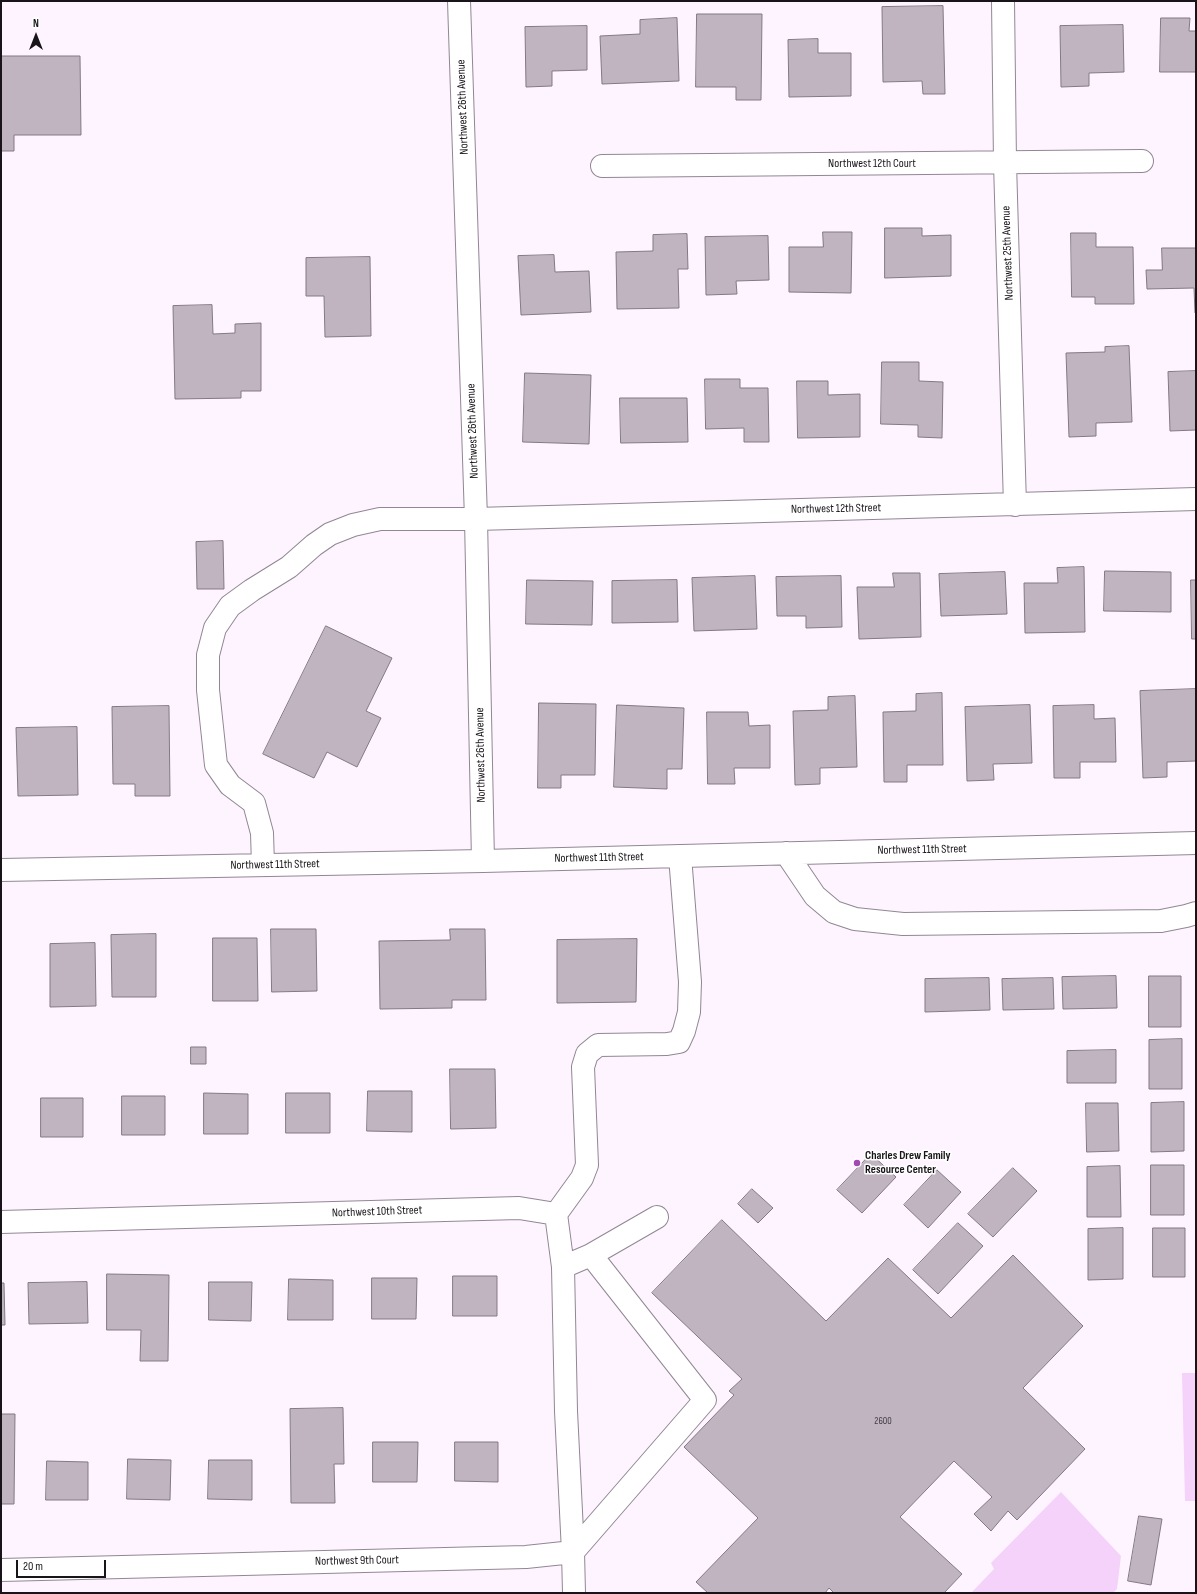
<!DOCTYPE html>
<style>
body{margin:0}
#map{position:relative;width:1197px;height:1594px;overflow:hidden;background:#fef4ff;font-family:"Sofia Sans Condensed",sans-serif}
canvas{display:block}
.frame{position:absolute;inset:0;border:2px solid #181419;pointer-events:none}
.north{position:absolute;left:16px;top:16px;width:40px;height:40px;-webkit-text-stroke:3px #fff;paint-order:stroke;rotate:0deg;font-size:11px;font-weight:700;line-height:16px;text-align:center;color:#181419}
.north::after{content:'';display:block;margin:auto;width:14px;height:18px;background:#181419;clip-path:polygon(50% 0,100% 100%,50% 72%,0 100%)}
.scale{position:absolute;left:16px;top:1560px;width:90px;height:18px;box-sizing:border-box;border:2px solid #181419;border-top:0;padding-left:5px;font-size:12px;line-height:14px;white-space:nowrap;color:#181419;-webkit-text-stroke:3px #fff;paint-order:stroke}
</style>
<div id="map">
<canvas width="1197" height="1594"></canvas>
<div class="frame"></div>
<div class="north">N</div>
<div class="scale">20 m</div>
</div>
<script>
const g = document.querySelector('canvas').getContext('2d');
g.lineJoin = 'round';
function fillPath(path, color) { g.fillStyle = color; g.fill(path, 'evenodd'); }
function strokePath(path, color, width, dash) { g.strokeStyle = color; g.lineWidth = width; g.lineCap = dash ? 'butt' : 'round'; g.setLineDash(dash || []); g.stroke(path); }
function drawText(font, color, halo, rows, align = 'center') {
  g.font = font + ' "Sofia Sans Condensed",sans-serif'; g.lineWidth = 3; g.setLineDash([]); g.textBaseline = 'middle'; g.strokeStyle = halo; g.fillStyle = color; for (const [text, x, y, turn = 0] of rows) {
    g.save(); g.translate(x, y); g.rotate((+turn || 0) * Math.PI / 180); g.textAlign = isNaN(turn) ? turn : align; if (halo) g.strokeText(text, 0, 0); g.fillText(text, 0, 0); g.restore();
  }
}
fillPath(new Path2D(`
 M1182,1373H1196V1501H1185Z
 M1061,1492L1121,1556L1117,1589L1113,1593H971L994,1569L991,1563Z`), '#f4d2fa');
const building = new Path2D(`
 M943,6L945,94H923L922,81L883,82L882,7Z
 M697,14H762L761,100H736V87H696Z
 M677,18L679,81L602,84L600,36L640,34V20Z
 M1161,18H1190L1189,31H1196V72H1160Z
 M1123,25L1124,72L1089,73V86L1061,87L1060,26Z
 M587,26V70L552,71V86L526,87L525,27Z
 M818,39V53H851V96L789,97L788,40Z
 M1,56H80L81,135H14V151H1Z
 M885,228H922V236L951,235V276L885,278Z
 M823,232H852L851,293L789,292V247H823Z
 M1071,233H1096V247H1133L1134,304H1095V297H1072Z
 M687,234L688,269H678L679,308L617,309L616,252L653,251V235Z
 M768,236L769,280L736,281L737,294L706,295L705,237Z
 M1162,248H1196V313H1195L1194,288L1147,289L1146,270H1162Z
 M554,255L555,272L589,271L591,312L521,315L518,256Z
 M370,257L371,336L325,337L324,296H306V258Z
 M212,305L213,334L235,333V324L261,323V391H241V398L175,399L173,306Z
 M1129,346L1132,422L1096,423V436L1069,437L1066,353L1105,352V347Z
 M882,362H919V381L943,382L942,438L918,437V425L881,424Z
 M1196,371V430L1170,431L1168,372Z
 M525,373L591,375L589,444L523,442Z
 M705,379H740V388H768L769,442H744V428L706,429Z
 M797,381H828V395L860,394V437L798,438Z
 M620,398H687L688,442L621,443Z
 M223,541L224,589H197L196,542Z
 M1084,567L1085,632L1025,633L1024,583H1058L1057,568Z
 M1105,571L1171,572V612L1104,611Z
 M1005,572L1007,614L941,616L939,574Z
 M893,573H920L921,637L859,639L857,587H894Z
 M755,576L757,629L694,631L692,578Z
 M841,576L842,627L806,628V616H777L776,577Z
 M527,580L593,581L592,625L526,624Z
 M677,580L678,622L612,623V581Z
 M1191,580H1196V639H1192Z
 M326,626L392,658L366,711L381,718L357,767L327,752L314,778L263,754Z
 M1196,689V761L1167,762V777L1143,778L1140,691Z
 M942,693L943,765H907V782H884L883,712L916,711V694Z
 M855,696L857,767L820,768V784L795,785L793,711L828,710V697Z
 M539,703L596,704L595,775H561V788H538Z
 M617,705L684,708L682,769H667V789L614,787Z
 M1030,705L1032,763L993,764L994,780L967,781L965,707Z
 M1094,705V719L1115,718L1116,762H1080V778H1054L1053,706Z
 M169,706L170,796H135V784H113L112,707Z
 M707,712H748L749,726L770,725V768H734L735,784H708Z
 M77,727L78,795L18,796L16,728Z
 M271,929H316L317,991L272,992Z
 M450,929H485L486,1000H452V1008L380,1009L379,941L450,940Z
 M156,934V997H112L111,935Z
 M213,938H257L258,1001H213Z
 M637,939L636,1002L557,1003V940Z
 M95,943L96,1006L50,1007V944Z
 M1116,976L1117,1008L1063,1009L1062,977Z
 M1149,976H1181V1027H1149Z
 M989,978L990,1010L925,1012V979Z
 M1053,978L1054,1009L1003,1010L1002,979Z
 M1182,1039V1089H1149V1040Z
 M191,1047H206V1064H191Z
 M1116,1050V1083H1067V1051Z
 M450,1069H495L496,1128L451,1129Z
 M368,1091H412V1132L367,1131Z
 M204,1093L248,1094V1134H204Z
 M286,1093H330V1133H286Z
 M122,1096H165V1135H122Z
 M41,1098H83V1137H41Z
 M1184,1102V1151L1151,1152V1103Z
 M1086,1103H1118L1119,1151L1087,1152Z
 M871,1154L896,1177L862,1213L837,1190Z
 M1151,1165H1184V1215H1151Z
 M1120,1166L1121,1217H1087V1167Z
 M1013,1168L1037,1191L993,1237L968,1214Z
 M937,1170L961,1192L928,1228L904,1205Z
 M752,1189L773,1208L758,1223L738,1204Z
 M722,1220L826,1321L888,1258L951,1318L1013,1255L1083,1326L1023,1388L1085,1449L1017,1520L1008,1511L991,1531L974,1514L992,1497L954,1461L900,1517L962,1574L944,1593H834L829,1588L825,1593H708L696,1582L758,1518L684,1447L734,1395L729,1391L742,1379L652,1293Z
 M958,1223L983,1246L938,1294L913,1270Z
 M1123,1228V1279L1088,1280V1229Z
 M1153,1228H1185V1277H1153Z
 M107,1274L169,1275L168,1361H140L141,1330H107Z
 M453,1276H497V1316H453Z
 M372,1278H417L416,1319H372Z
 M289,1279L333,1280V1320H288Z
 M87,1282L88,1323L29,1324L28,1283Z
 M209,1282H252L251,1321L209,1320Z
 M1,1283H4L5,1325H1Z
 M343,1408L344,1464H334L335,1503H291L290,1409Z
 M1,1414H15L14,1504H1Z
 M373,1442H418L417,1482H373Z
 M455,1442H498V1482L455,1481Z
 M128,1459L171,1460L170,1500L127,1499Z
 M209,1460H252V1500L208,1499Z
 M47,1461L88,1462V1500H46Z
 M1139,1516L1162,1519L1151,1585L1128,1581Z`);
fillPath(building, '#bfb4c0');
strokePath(building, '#837985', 1);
const minor = new Path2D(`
 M459,1L476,519L483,861
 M1003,1L1005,163L1015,505
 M602,166L1142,161
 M786,853L815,896L834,912L855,919L903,924L1161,921L1186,916L1196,913
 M263,865L262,833L254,803L230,785L216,765L208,690V655L215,628L230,606L252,590L289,567L314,545L330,534L353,525L380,519H476L1196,499
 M1,870L483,861L1196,843
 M556,1214L582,1178L587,1165L583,1067L587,1054L598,1045L667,1044L679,1042L684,1031L689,1012L690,982L680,856
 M1,1222L519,1208L556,1214L563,1267L566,1411L573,1552L526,1557L1,1570
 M591,1255L657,1217
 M563,1267L591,1255L705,1400L573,1552L574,1593`);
strokePath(minor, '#918793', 24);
strokePath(minor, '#fff', 22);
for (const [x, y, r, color] of [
 [857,1163,4,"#a348b2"]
]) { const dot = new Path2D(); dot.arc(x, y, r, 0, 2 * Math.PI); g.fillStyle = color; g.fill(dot); strokePath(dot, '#fff', 1.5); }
drawText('10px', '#423c43', null, [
 ["2600",883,1421]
]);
drawText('12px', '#181419', '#fff', [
 ["Northwest 26th Avenue",463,107,-92],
 ["Northwest 12th Court",872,164],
 ["Northwest 25th Avenue",1008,253,-92],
 ["Northwest 26th Avenue",473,431,-92],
 ["Northwest 12th Street",836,509,-1],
 ["Northwest 26th Avenue",481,755,-91],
 ["Northwest 11th Street",922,850,-1],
 ["Northwest 11th Street",599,858,-1],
 ["Northwest 11th Street",275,865,-1],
 ["Northwest 10th Street",377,1212,-2],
 ["Northwest 9th Court",357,1561,-1]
]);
drawText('bold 12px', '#181419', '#fff', [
 ["Charles Drew Family",865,1156],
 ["Resource Center",865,1170]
], 'left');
</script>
